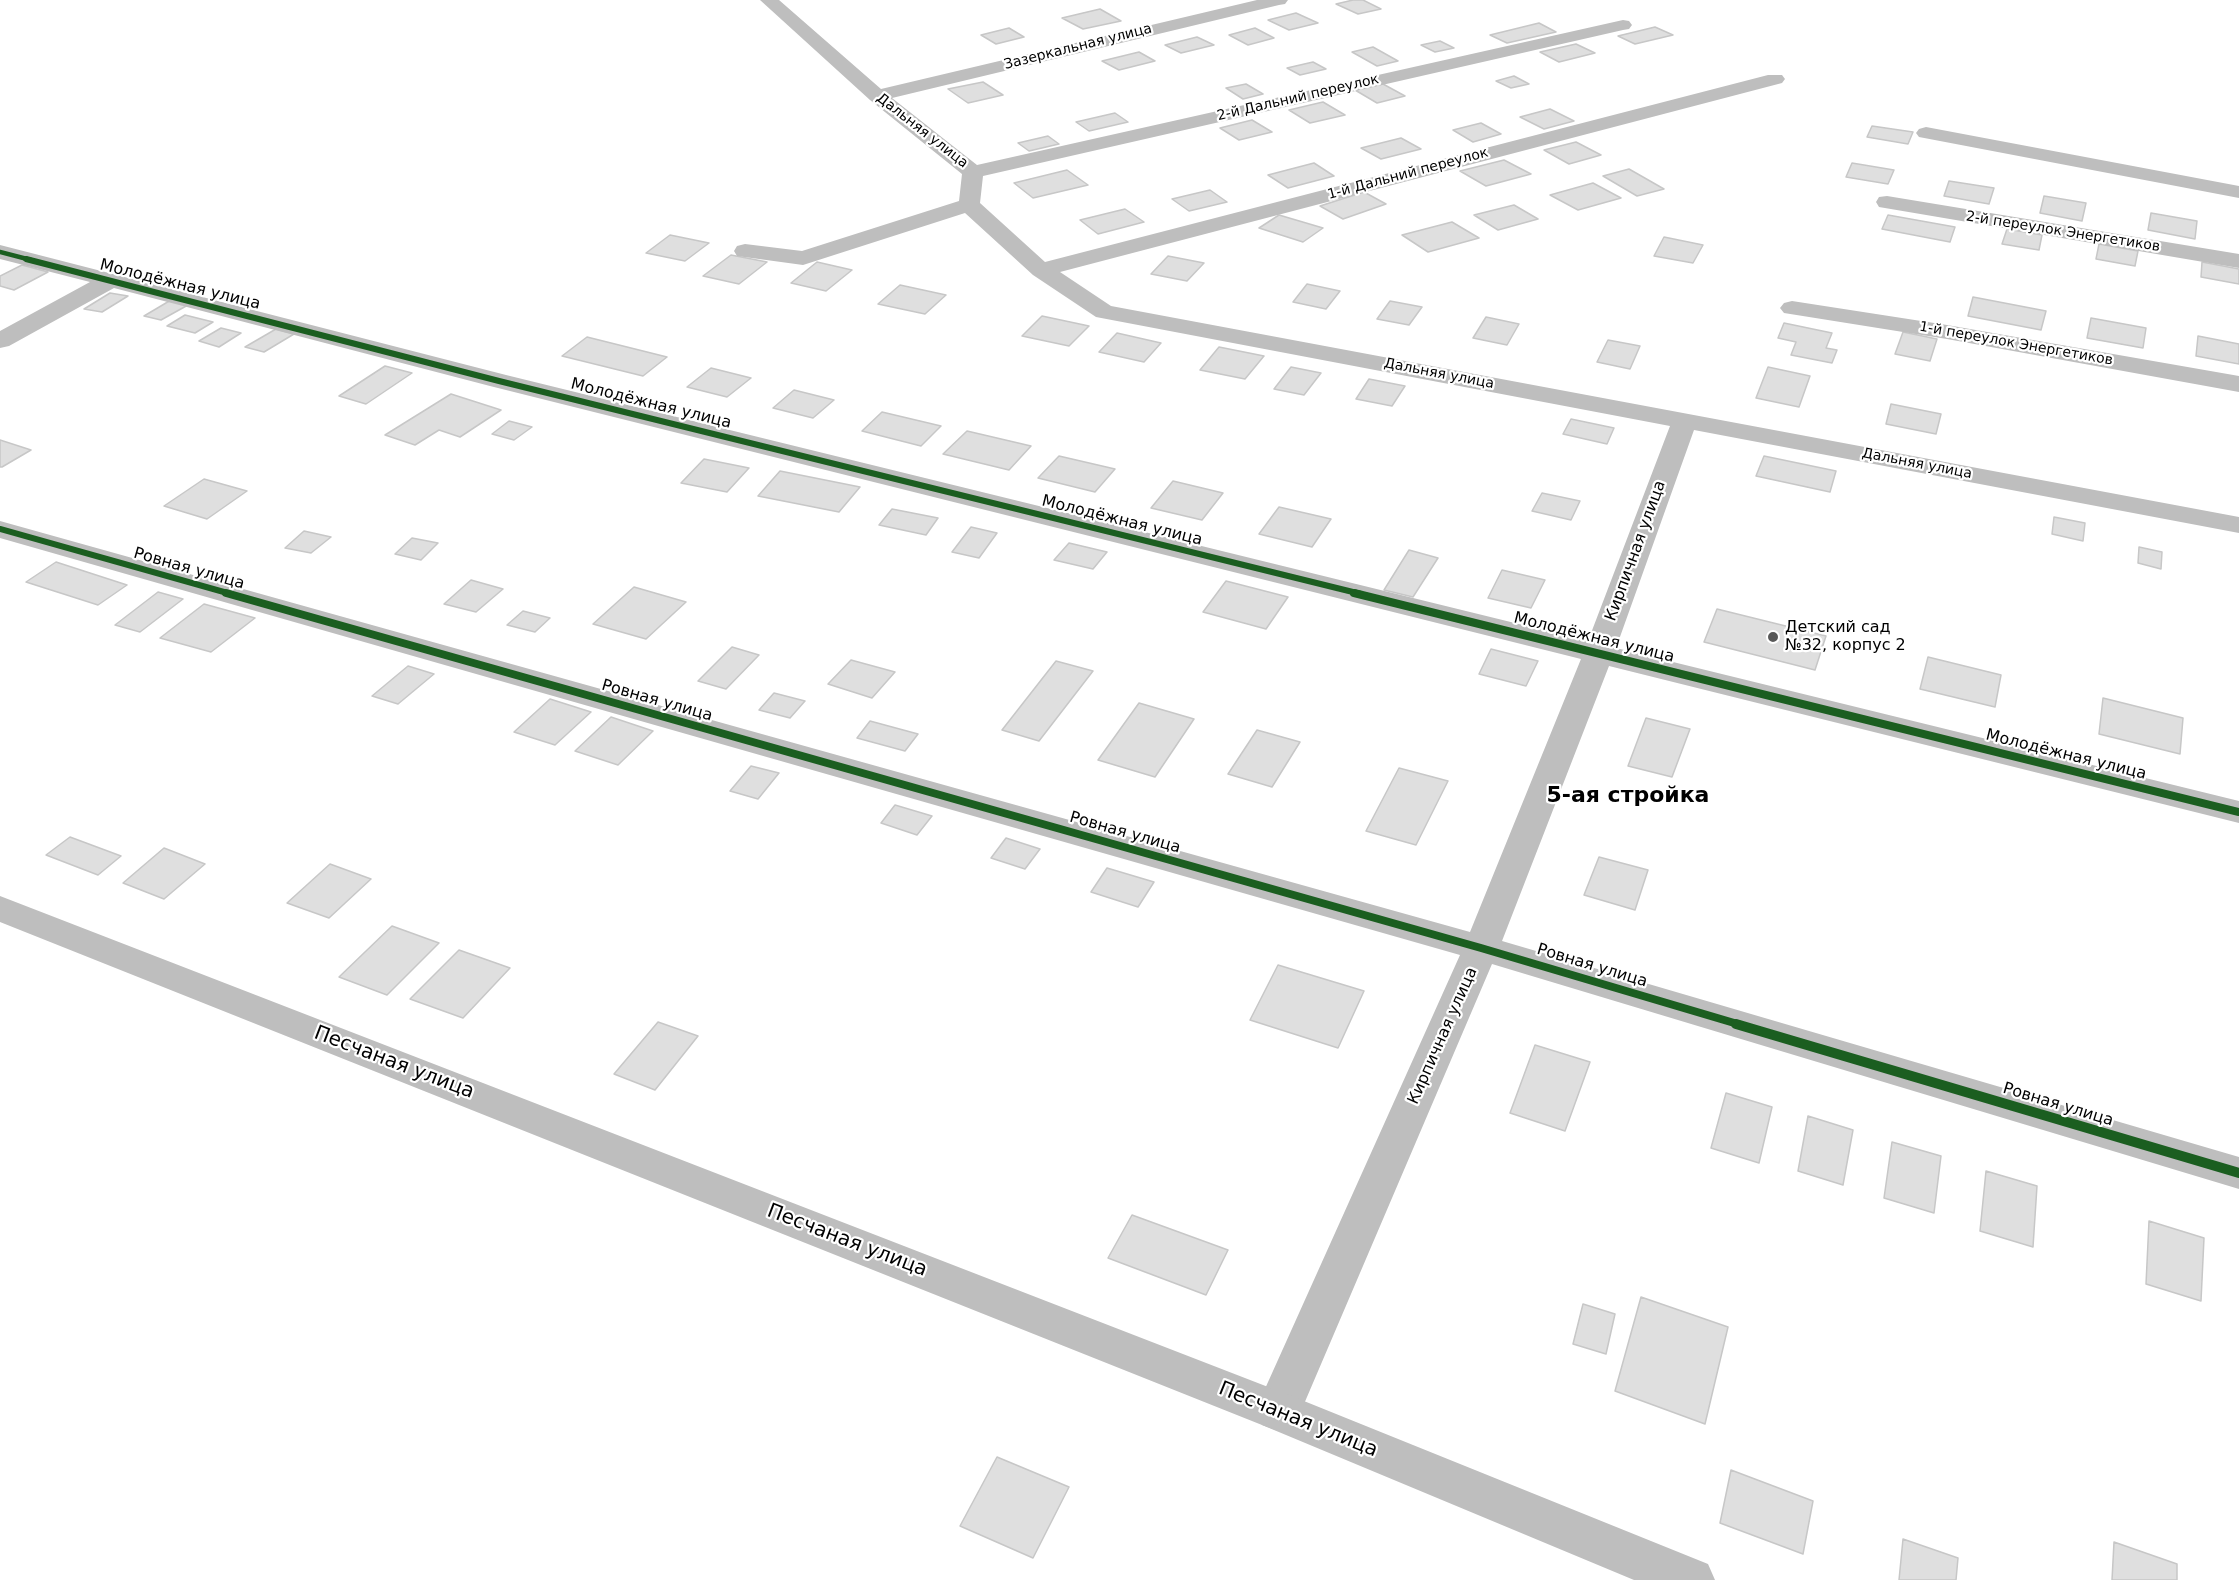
<!DOCTYPE html>
<meta charset="utf-8">
<style>
body{margin:0}
canvas{display:block;background:#fff}
</style>
<canvas width="2239" height="1580"></canvas>
<script>
const g = document.querySelector('canvas').getContext('2d');
g.lineJoin = 'round';
function fillPath(path, color) { g.fillStyle = color; g.fill(path, 'evenodd'); }
function strokePath(path, color, width, dash) { g.strokeStyle = color; g.lineWidth = width; g.lineCap = dash ? 'butt' : 'round'; g.setLineDash(dash || []); g.stroke(path); }
function drawText(font, color, halo, rows, align = 'center') {
  g.font = font + ' "DejaVu Sans",sans-serif'; g.lineWidth = 4.5; g.setLineDash([]); g.textBaseline = 'middle'; g.strokeStyle = halo; g.fillStyle = color; for (const [text, x, y, turn = 0] of rows) {
    g.save(); g.translate(x, y); g.rotate((+turn || 0) * Math.PI / 180); g.textAlign = isNaN(turn) ? turn : align; if (halo) g.strokeText(text, 0, 0); g.fillText(text, 0, 0); g.restore();
  }
}
const building = new Path2D(`
 M1353,0H1363L1381,9L1358,14L1336,4Z
 M1100,9L1121,21L1083,29L1062,18Z
 M1296,13L1318,23L1289,30L1268,20Z
 M1539,23L1556,32L1507,43L1490,35Z
 M1655,27L1673,35L1635,44L1618,36Z
 M1009,28L1024,37L996,44L981,35Z
 M1255,28L1274,38L1248,45L1229,35Z
 M1197,37L1214,45L1181,53L1165,45Z
 M1440,41L1454,48L1435,52L1421,45Z
 M1576,44L1595,53L1559,62L1540,52Z
 M1373,47L1398,61L1377,66L1352,52Z
 M1139,52L1155,61L1119,70L1102,61Z
 M1313,62L1326,69L1300,75L1287,68Z
 M1514,76L1529,84L1511,88L1496,81Z
 M983,82L1003,95L968,103L948,89Z
 M1246,84L1263,94L1243,99L1226,88Z
 M1383,84L1405,96L1377,103L1355,90Z
 M1323,102L1345,115L1310,123L1289,110Z
 M1550,109L1574,121L1544,129L1520,117Z
 M1115,113L1128,122L1089,131L1076,122Z
 M1252,120L1272,132L1239,140L1220,128Z
 M1481,123L1501,134L1473,142L1453,130Z
 M1872,126L1913,132L1908,144L1867,137Z
 M1048,136L1059,144L1029,151L1018,143Z
 M1401,138L1421,149L1381,159L1361,148Z
 M1576,142L1601,155L1569,164L1544,150Z
 M1504,160L1531,174L1486,186L1460,171Z
 M1314,163L1334,176L1288,188L1268,175Z
 M1852,163L1894,170L1888,184L1846,177Z
 M1629,169L1664,189L1637,196L1603,176Z
 M1067,170L1088,185L1033,198L1014,183Z
 M1949,181L1994,188L1989,204L1944,196Z
 M1593,183L1621,198L1578,210L1550,195Z
 M1210,190L1227,202L1189,211L1172,199Z
 M1364,192L1386,204L1343,219L1320,206Z
 M2044,196L2086,203L2082,221L2040,213Z
 M1514,205L1538,219L1498,230L1474,215Z
 M1125,209L1144,222L1098,234L1080,220Z
 M2151,213L2197,221L2195,239L2148,230Z
 M1279,215L1323,228L1303,242L1259,228Z
 M1888,215L1955,227L1950,242L1882,229Z
 M1452,222L1479,238L1428,252L1402,235Z
 M2007,229L2042,235L2039,250L2002,244Z
 M670,235L709,243L685,261L646,253Z
 M1664,237L1703,245L1693,263L1654,256Z
 M2099,244L2138,251L2135,266L2096,259Z
 M731,255L767,262L739,284L703,276Z
 M1168,256L1204,263L1187,281L1151,274Z
 M817,262L852,270L826,291L791,283Z
 M2202,262L2239,269V284L2201,277Z
 M22,265L48,272L14,290L0,286V276Z
 M1307,284L1340,291L1326,309L1293,302Z
 M900,285L946,295L925,314L878,304Z
 M110,293L128,296L102,312L84,309Z
 M1973,297L2046,311L2041,330L1968,316Z
 M171,300L188,305L161,320L144,316Z
 M1390,301L1422,307L1409,325L1377,319Z
 M185,315L213,322L195,333L167,326Z
 M1042,316L1089,326L1069,346L1022,336Z
 M1486,317L1519,324L1507,345L1473,338Z
 M2091,318L2146,328L2143,348L2087,338Z
 M1784,323L1832,333L1826,348L1837,350L1832,363L1791,355L1796,342L1778,338Z
 M221,328L241,333L219,347L199,341Z
 M276,329L294,334L264,352L245,347Z
 M1903,332L1937,339L1930,361L1895,354Z
 M1117,333L1161,343L1144,362L1099,352Z
 M2198,336L2239,344V364L2196,356Z
 M587,337L667,357L643,376L562,356Z
 M1608,340L1640,346L1630,369L1597,362Z
 M1219,347L1264,356L1245,379L1200,370Z
 M385,366L412,373L366,404L339,396Z
 M1291,367L1321,373L1304,395L1274,389Z
 M1768,367L1810,376L1799,407L1756,398Z
 M711,368L751,378L727,397L687,387Z
 M1369,379L1405,386L1392,406L1356,399Z
 M794,390L834,400L813,418L773,408Z
 M451,394L501,410L460,437L439,430L415,445L385,435Z
 M1891,404L1941,414L1936,434L1886,424Z
 M882,412L941,426L921,446L862,431Z
 M1571,419L1614,428L1607,444L1563,434Z
 M509,421L532,427L514,440L492,434Z
 M967,431L1031,446L1009,470L943,454Z
 M0,440L31,450L2,467H0Z
 M1059,456L1115,469L1095,492L1038,478Z
 M1764,456L1836,471L1830,492L1756,476Z
 M704,459L749,468L727,492L681,483Z
 M780,471L860,487L839,512L758,496Z
 M204,479L247,491L207,519L164,506Z
 M1173,481L1223,493L1202,520L1151,508Z
 M1542,493L1580,501L1571,520L1532,511Z
 M1279,507L1331,519L1312,547L1259,534Z
 M892,509L938,518L926,535L879,525Z
 M2054,517L2085,523L2083,541L2052,534Z
 M971,527L997,533L979,558L952,552Z
 M304,531L331,537L311,553L285,548Z
 M412,538L438,543L421,560L395,554Z
 M1069,543L1107,552L1093,569L1054,560Z
 M2139,547L2162,552L2161,569L2138,563Z
 M1409,550L1438,558L1413,597L1384,590Z
 M56,562L127,585L98,605L26,582Z
 M1502,570L1545,580L1531,608L1488,598Z
 M471,580L503,589L476,612L444,604Z
 M1226,581L1288,597L1266,629L1203,612Z
 M634,587L686,602L646,639L593,624Z
 M158,592L183,599L140,632L115,625Z
 M204,604L255,618L211,652L160,638Z
 M1717,609L1826,636L1815,670L1704,642Z
 M523,611L550,618L535,632L507,625Z
 M732,647L759,655L726,689L698,681Z
 M1491,649L1538,661L1526,686L1479,674Z
 M1928,657L2001,675L1995,707L1920,689Z
 M851,660L895,672L872,698L828,684Z
 M1056,661L1093,671L1039,741L1002,730Z
 M408,666L434,674L398,704L372,696Z
 M774,693L805,701L790,718L759,710Z
 M2103,698L2183,718L2180,754L2099,734Z
 M550,699L591,712L555,745L514,732Z
 M1139,703L1194,719L1155,777L1098,760Z
 M611,717L653,731L618,765L575,751Z
 M1646,718L1690,729L1672,777L1628,766Z
 M870,721L918,734L905,751L857,738Z
 M1257,730L1300,742L1272,787L1228,774Z
 M751,766L779,773L758,799L730,791Z
 M1399,768L1448,781L1416,845L1366,831Z
 M895,805L932,816L917,835L881,823Z
 M70,837L121,856L98,875L46,855Z
 M1006,838L1040,849L1025,869L991,858Z
 M164,848L205,864L164,899L123,883Z
 M1599,857L1648,870L1635,910L1584,895Z
 M330,864L371,879L329,918L287,903Z
 M1107,868L1154,882L1138,907L1091,892Z
 M392,926L439,943L387,995L339,977Z
 M459,950L510,968L463,1018L410,999Z
 M1278,965L1364,991L1338,1048L1250,1020Z
 M658,1022L698,1036L655,1090L614,1074Z
 M1535,1045L1590,1062L1565,1131L1510,1113Z
 M1726,1093L1772,1107L1759,1163L1711,1148Z
 M1808,1116L1853,1130L1843,1185L1798,1171Z
 M1892,1142L1941,1156L1934,1213L1884,1198Z
 M1986,1171L2037,1186L2033,1247L1980,1231Z
 M1132,1215L1228,1250L1206,1295L1108,1258Z
 M2149,1221L2204,1238L2201,1301L2146,1284Z
 M1641,1297L1728,1327L1705,1424L1615,1391Z
 M1583,1304L1615,1314L1606,1354L1573,1344Z
 M997,1457L1069,1487L1033,1558L960,1526Z
 M1731,1470L1813,1501L1803,1554L1720,1523Z
 M1903,1539L1958,1558L1956,1580H1899Z
 M2114,1542L2177,1564V1580H2112Z`);
fillPath(building, '#dfdfdf');
strokePath(building, '#c7c7c7', 1.5);
fillPath(new Path2D(`
 M760,0H779L881,89L1257,0H1288L1285,4L1279,5L892,98L977,165L1623,20L1629,21L1632,25L1629,29L1623,30L983,176L980,203L1045,262L1768,75H1782L1785,79L1782,83L1060,272L1111,306L2239,517V533L1694,430L1616,648L2239,801V823L1609,666L1502,941L2239,1157V1189L1492,964L1301,1411L1294,1425L1278,1431L1262,1425L1255,1411L1460,955L0,538V521L1470,932L1581,659L490,386L114,288L9,346L0,348V331L90,282L0,259V245L506,375L1588,641L1670,426L1096,317L1033,275L965,213L803,265L737,256L734,251L737,246L745,244L802,251L959,201L962,174L870,100Z
 M1926,127L2239,186V198L1919,137L1916,133L1919,129Z
 M1887,196L2239,254V268L1879,207L1876,202L1879,197Z
 M1792,301L1947,325L2239,376V392L1947,339L1784,313L1780,308L1784,303Z`), '#bebebe');
fillPath(new Path2D(`
 M0,896L1294,1397L1708,1564L1715,1580H1634L1262,1425L0,922Z`), '#bebebe');
strokePath(new Path2D(`
 M0,252L31,260`), '#1b5e20', 4.5);
strokePath(new Path2D(`
 M26,259L499,381L1361,594
 M0,529L231,594`), '#1b5e20', 6);
strokePath(new Path2D(`
 M226,593L1481,948L1741,1025
 M1354,593L2239,812`), '#1b5e20', 8);
strokePath(new Path2D(`
 M1736,1024L2239,1173`), '#1b5e20', 10);
for (const [x, y, r, color] of [
 [1773,637,6,"#595959"]
]) { const dot = new Path2D(); dot.arc(x, y, r, 0, 2 * Math.PI); g.fillStyle = color; g.fill(dot); strokePath(dot, '#fff', 2); }
drawText('14px', '#000', '#fff', [
 ["Зазеркальная улица",1078,47,-14],
 ["2-й Дальний переулок",1298,98,-13],
 ["Дальняя улица",922,131,38],
 ["1-й Дальний переулок",1408,174,-15],
 ["2-й переулок Энергетиков",2063,232,9],
 ["1-й переулок Энергетиков",2016,344,10],
 ["Дальняя улица",1439,374,11],
 ["Дальняя улица",1917,464,11]
]);
drawText('16px', '#000', '#fff', [
 ["Молодёжная улица",180,285,14],
 ["Молодёжная улица",651,404,14],
 ["Молодёжная улица",1122,521,14],
 ["Кирпичная улица",1636,551,-70],
 ["Ровная улица",189,569,16],
 ["Молодёжная улица",1594,638,14],
 ["Ровная улица",657,701,16],
 ["Молодёжная улица",2066,755,14],
 ["Ровная улица",1125,833,16],
 ["Ровная улица",1592,966,17],
 ["Кирпичная улица",1443,1036,-66],
 ["Ровная улица",2058,1105,17]
]);
drawText('16px', '#000', '#fff', [
 ["Детский сад",1785,628],
 ["№32, корпус 2",1785,646]
], 'left');
drawText('20px', '#000', '#fff', [
 ["Песчаная улица",394,1063,21],
 ["Песчаная улица",847,1241,21],
 ["Песчаная улица",1298,1420,22]
]);
drawText('bold 22px', '#000', '#fff', [
 ["5-ая стройка",1628,796]
]);
</script>
